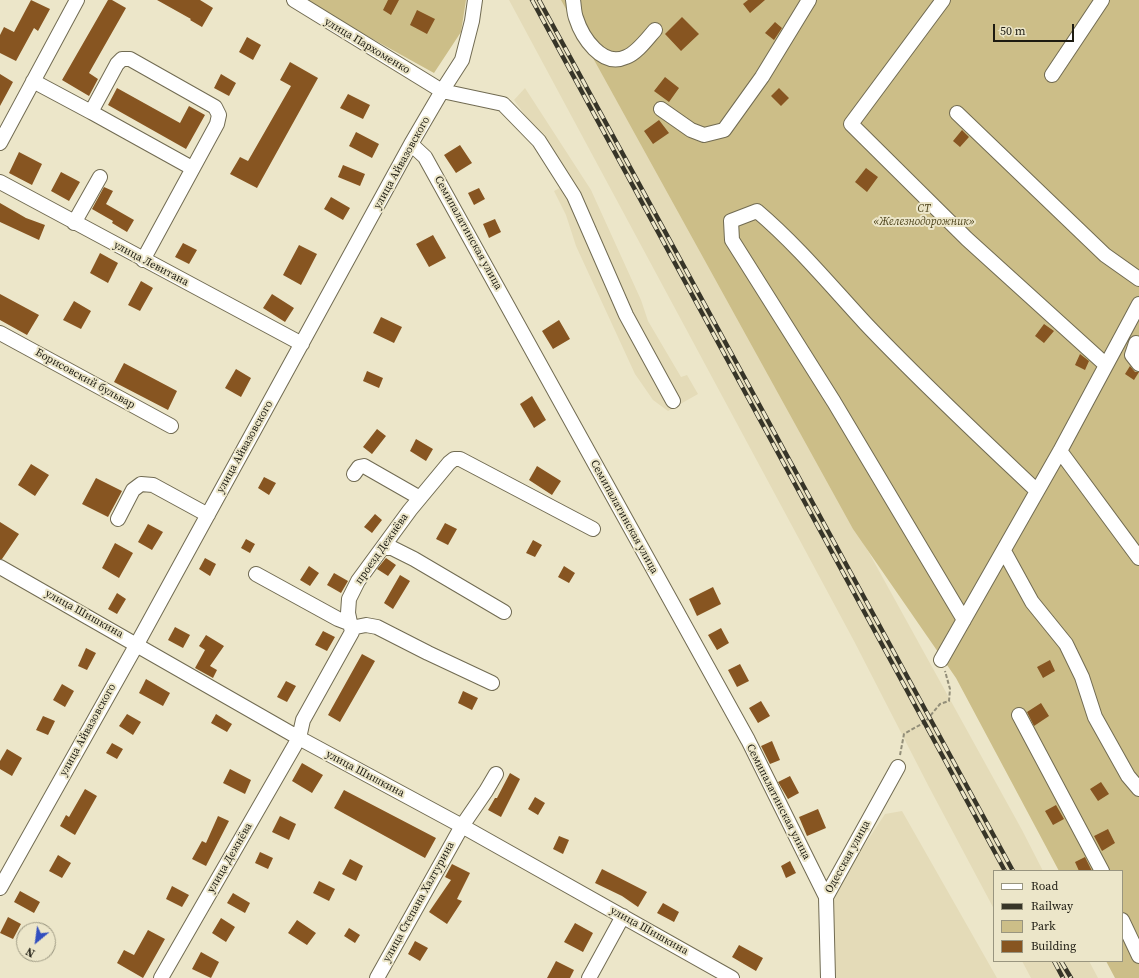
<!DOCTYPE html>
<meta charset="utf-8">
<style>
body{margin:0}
#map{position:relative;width:1139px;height:978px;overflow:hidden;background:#ece6c9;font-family:"Source Serif 4",serif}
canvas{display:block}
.legend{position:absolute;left:993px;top:870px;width:130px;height:92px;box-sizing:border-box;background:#ece6c9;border:1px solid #99957f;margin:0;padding:5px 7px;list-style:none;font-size:12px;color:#1d1b11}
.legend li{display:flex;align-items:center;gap:8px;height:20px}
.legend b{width:20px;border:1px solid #99957f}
.north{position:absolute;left:16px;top:922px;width:40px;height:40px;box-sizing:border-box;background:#ece6c9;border:1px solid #99957f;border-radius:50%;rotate:209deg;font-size:11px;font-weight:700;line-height:16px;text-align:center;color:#1d1b11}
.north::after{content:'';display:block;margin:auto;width:14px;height:18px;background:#314ebf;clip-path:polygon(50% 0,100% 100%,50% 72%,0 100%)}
.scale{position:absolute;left:993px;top:24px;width:81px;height:18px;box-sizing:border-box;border:2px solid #1d1b11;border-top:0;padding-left:5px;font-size:12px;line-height:14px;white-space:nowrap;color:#1d1b11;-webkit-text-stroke:3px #ece6c9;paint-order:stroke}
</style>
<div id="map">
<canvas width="1139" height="978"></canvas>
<ul class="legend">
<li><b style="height:5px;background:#fff"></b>Road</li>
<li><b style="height:5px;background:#373528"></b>Railway</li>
<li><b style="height:11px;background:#ccbe88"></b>Park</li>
<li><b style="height:11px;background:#875521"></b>Building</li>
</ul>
<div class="north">N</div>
<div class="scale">50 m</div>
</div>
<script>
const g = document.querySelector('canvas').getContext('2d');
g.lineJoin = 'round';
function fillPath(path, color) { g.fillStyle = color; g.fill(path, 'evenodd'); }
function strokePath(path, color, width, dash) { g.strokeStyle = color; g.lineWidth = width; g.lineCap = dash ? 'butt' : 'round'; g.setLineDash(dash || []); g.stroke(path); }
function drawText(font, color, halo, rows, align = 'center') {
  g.font = font + ' "Source Serif 4",serif'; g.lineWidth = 4; g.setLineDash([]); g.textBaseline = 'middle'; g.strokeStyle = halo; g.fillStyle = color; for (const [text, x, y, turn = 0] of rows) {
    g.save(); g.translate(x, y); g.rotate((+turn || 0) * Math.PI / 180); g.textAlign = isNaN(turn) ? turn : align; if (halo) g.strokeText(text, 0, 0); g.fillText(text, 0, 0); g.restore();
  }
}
fillPath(new Path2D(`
 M509,0H564L1022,830L1043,871H994V909L929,787L854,641Z
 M525,88L591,190L641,300L648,321L681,377L687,375L698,394L668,411L653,400L635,374L576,246L566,215L554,191L573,181L514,100Z
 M902,811L997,978H832L830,897L885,814Z
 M1022,961H1089L1098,978H1031Z`), '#e4dbb8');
fillPath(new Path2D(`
 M302,0H466L461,32L434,73Z
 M561,0H1139V978H1115L1106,961H1122V871H1059L956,678L853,529Z`), '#ccbe88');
fillPath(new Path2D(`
 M31,0L50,9L38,31L34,28L16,61L0,53V35L4,27L14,32Z
 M108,0H112L126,8L89,73L98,79L89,96L62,80Z
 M157,0H200L213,8L202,27L190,20L191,19Z
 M388,0H399L391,15L383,10Z
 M748,0H765L750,13L743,4Z
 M417,10L435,19L427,34L410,25Z
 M682,17L699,34L681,51L665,34Z
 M775,22L782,28L774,40L765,33Z
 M247,37L261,45L253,60L239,52Z
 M290,62L318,78L257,188L230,174L240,157L248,161L291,86L280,80Z
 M0,74L13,82L0,106Z
 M221,74L236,83L229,96L214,88Z
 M665,77L679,88L669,102L654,91Z
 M117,88L180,123L189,106L205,115L186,149L108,105Z
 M779,88L789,98L781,106L771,96Z
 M348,94L370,105L363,119L340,108Z
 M659,120L669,133L653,144L644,131Z
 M962,130L969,137L960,147L953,141Z
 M356,132L379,144L372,158L349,146Z
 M460,145L472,163L456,173L444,155Z
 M19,152L42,164L32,185L9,173Z
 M343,165L365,174L360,186L338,177Z
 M866,168L878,177L867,192L855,182Z
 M61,172L80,182L69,201L51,191Z
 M104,187L113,191L106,204L134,220L127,232L112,223L113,221L92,209Z
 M479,188L485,199L474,205L468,193Z
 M331,197L350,208L343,220L324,209Z
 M0,203L26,218L45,225L39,240L0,222Z
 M495,219L501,232L489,238L483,224Z
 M433,235L446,258L429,267L416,244Z
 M183,243L197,250L189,264L175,257Z
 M299,245L317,254L301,285L283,275Z
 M100,253L118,263L108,283L90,273Z
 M141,281L153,288L140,311L128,305Z
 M0,294L39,315L27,335L0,320Z
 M272,294L294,308L285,322L263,308Z
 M74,301L91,311L81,329L63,320Z
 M381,317L402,327L394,343L373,333Z
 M559,320L570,339L553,349L542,331Z
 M1044,324L1054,331L1044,343L1035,336Z
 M1080,354L1089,361L1085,370L1075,365Z
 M124,363L177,391L168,410L114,382Z
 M1130,366L1135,372H1139L1134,380L1125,374Z
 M236,369L251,378L241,397L225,388Z
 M367,371L383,378L379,388L363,381Z
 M532,396L546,420L534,428L520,404Z
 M377,429L386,436L372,454L363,447Z
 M416,439L433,449L426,461L410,451Z
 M31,464L49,475L35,496L18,485Z
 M537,466L561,481L552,495L529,480Z
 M264,477L276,483L269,495L258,488Z
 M96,478L122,491L108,517L82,504Z
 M375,514L382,520L372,533L364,527Z
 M0,522L19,534L2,559H0Z
 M445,523L457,529L448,545L436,539Z
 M148,524L163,532L152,550L138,542Z
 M246,539L255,544L250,553L241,548Z
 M533,540L542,545L535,557L526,553Z
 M115,543L133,553L119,578L102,568Z
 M205,558L216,564L210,576L199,569Z
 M386,558L396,565L388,576L377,569Z
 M309,566L319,573L310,586L300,580Z
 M564,566L575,573L569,583L558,577Z
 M334,573L348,581L341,593L327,585Z
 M400,575L410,581L393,609L384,603Z
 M713,587L721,604L697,616L689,599Z
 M117,593L126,599L117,614L108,609Z
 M175,627L190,635L183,648L168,640Z
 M721,628L729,643L717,650L708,635Z
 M323,631L335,637L327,651L315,645Z
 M206,635L224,646L210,666L217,670L213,678L195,668L205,650L199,646Z
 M86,648L96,653L87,670L78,666Z
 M362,654L375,661L340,722L328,715Z
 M1050,660L1055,671L1043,678L1037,667Z
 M740,664L749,681L737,687L728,670Z
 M146,679L170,693L163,706L139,693Z
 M286,681L296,686L287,702L277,697Z
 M62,684L74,691L65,707L53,700Z
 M463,691L478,698L472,710L458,703Z
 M761,701L770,716L758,723L749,708Z
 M1041,703L1049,716L1034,726L1027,712Z
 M127,714L141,722L133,735L119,726Z
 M216,714L232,724L227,732L211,723Z
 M43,716L55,721L48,735L36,730Z
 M772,741L780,760L770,764L761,746Z
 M112,743L123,749L117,759L106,753Z
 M7,749L22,758L12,776L0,769V761Z
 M302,763L323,775L312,793L292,781Z
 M230,769L251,780L245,794L223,783Z
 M510,773L520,779L501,817L488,810L495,798H497Z
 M790,776L799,793L788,799L778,782Z
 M1101,782L1109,794L1098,801L1090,789Z
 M85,789L97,796L75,835L60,826L66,815L69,817Z
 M344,790L436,838L425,858L334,808Z
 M535,797L545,803L538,815L528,809Z
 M1056,805L1064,819L1053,825L1045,811Z
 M818,809L826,828L807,836L799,817Z
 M218,816L229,821L206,866L192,859L202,841L206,843Z
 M280,816L296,824L289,840L272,832Z
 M1108,829L1115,843L1102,851L1094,836Z
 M559,836L569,840L563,854L553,849Z
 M260,852L273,858L268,869L255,863Z
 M58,855L71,863L62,878L49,871Z
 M1085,857L1092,871H1079L1075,862Z
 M350,859L363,866L356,881L342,874Z
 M790,861L796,873L786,878L781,866Z
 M452,864L470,873L457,899L462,901L447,924L429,912L451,880L445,877Z
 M602,869L647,892L638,907L622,896L595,883Z
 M319,881L335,889L329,901L313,893Z
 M172,886L189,895L182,907L166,899Z
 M20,891L40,902L34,913L14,902Z
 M233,893L250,903L245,913L227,903Z
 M663,903L679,912L674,922L657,913Z
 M8,917L21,924L13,939L0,933Z
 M221,918L235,927L226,942L212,933Z
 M297,920L316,933L307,945L288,933Z
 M575,923L593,933L583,952L564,942Z
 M349,928L360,935L355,943L344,936Z
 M148,930L165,939L143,978L117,963L124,950L134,955Z
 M415,941L428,948L420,961L408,954Z
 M739,945L763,958L756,971L732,957Z
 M201,952L219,962L211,978L192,969Z
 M556,961L574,970L570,978H547Z`), '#875521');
const minor = new Path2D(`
 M294,0L442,91L503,104L539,141L574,196L626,315L673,401
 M573,0C574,6 574,13 576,18C582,37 602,68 626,57C637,53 647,39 655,30
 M943,0L851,124L967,239L1106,365
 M1052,75L1102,0
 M33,81L91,112L117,64L122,59H130L215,107L219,115L217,124L143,260
 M661,109L691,130L704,135L724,130L762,77L809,0
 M91,112L192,168
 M957,113L1105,255L1139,279
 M0,143L77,0
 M411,144L425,157L748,740L826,897
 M0,182L302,344
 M74,223L100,177
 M0,333L171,426
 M1136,343L1132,355L1139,364
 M1060,451L1139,558
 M354,474L359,467L364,466L420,498
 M118,519L133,490L141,484L153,485L208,515
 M383,548H392L414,559L504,612
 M1004,551L1032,602L1066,644L1082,677L1095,717L1128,776L1139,789
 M0,567L299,738L462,826L732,978
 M256,574L338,619L351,624
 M964,620L834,402L732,240L731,221L757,211C797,245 830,285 866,324C921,382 979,436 1037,491
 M351,628L366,625L377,627L428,653L492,683
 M941,660L1060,451L1139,304
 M1019,715L1102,871
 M0,888L137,644L411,144L442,91L462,60L472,21L475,0
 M1122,920L1139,956
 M161,978L299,738L303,720L352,632L348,613L349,599L358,581L410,510L449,463L454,459H460L593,529
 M377,978L462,826L486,791L496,774
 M589,978L623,916
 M828,978L826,897L898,767`);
strokePath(minor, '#716b52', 16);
strokePath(new Path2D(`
 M900,755L904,734L925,722L940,704L949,701L950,689L945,671`), '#928e79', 2, [4, 2]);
strokePath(minor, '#fff', 14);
const rail = new Path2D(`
 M532,0L1005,871
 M539,0L1013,871
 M1054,961L1063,978
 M1061,961L1071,978`);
strokePath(rail, '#373528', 4.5);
strokePath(rail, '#ece6c9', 3, [9]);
drawText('11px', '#1d1b11', '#ece6c9', [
 ["улица Пархоменко",367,46,31],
 ["улица Айвазовского",402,163,-61],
 ["Семипалатинская улица",468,233,61],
 ["улица Левитана",151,264,28],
 ["Борисовский бульвар",85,379,29],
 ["улица Айвазовского",245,447,-61],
 ["Семипалатинская улица",624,517,61],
 ["проезд Дежнёва",382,549,-55],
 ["улица Шишкина",84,614,29],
 ["улица Айвазовского",88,730,-61],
 ["улица Шишкина",365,774,28],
 ["Семипалатинская улица",778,802,63],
 ["Одесская улица",848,857,-61],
 ["улица Дежнёва",230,858,-60],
 ["улица Степана Халтурина",419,902,-61],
 ["улица Шишкина",649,931,29]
]);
drawText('italic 11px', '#4e441c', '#ece6c9', [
 ["СТ",924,209],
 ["«Железнодорожник»",924,222]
]);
</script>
